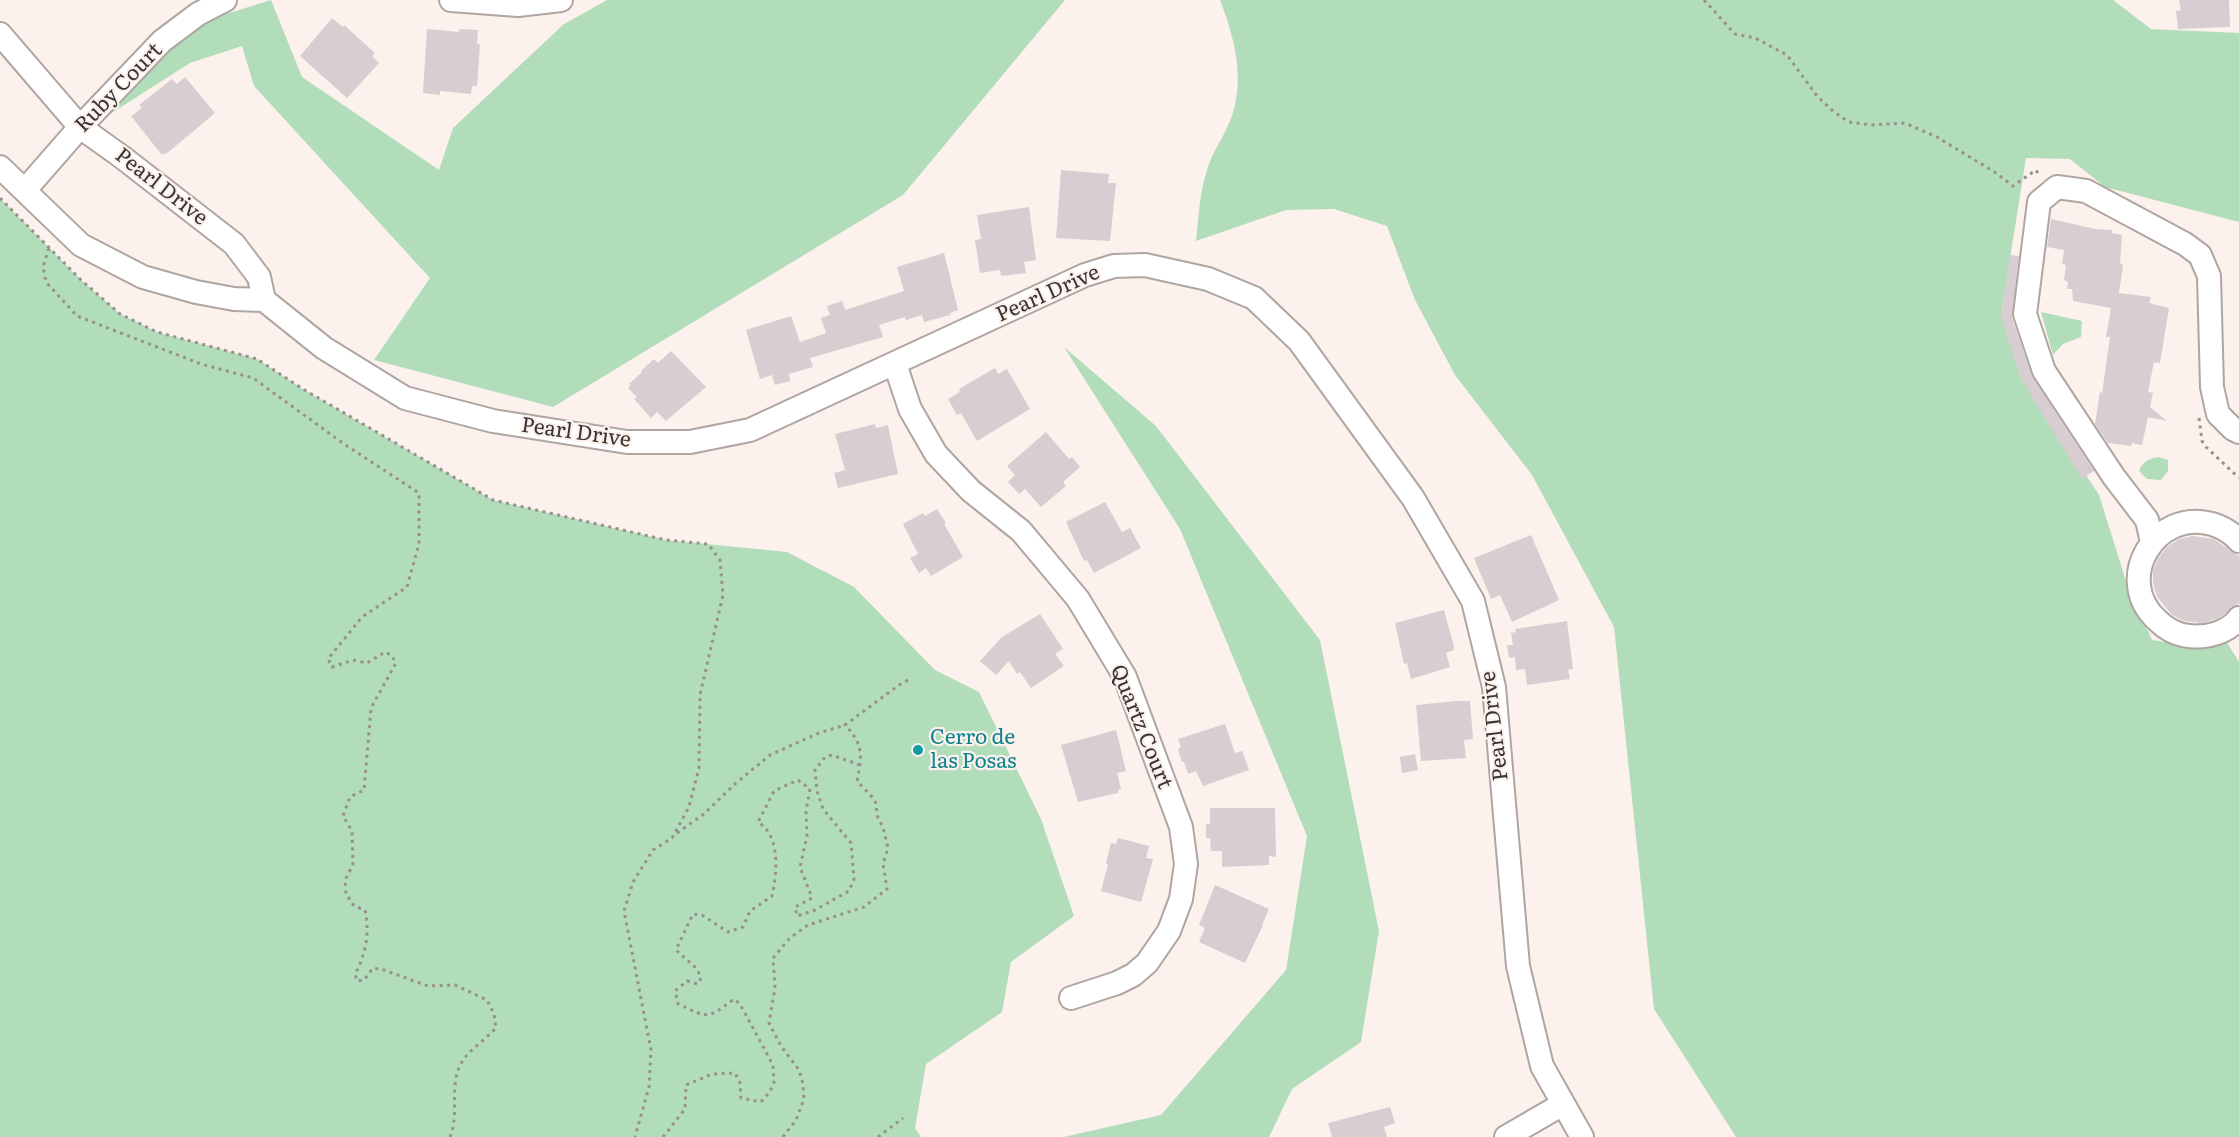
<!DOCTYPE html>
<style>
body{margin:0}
canvas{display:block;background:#fcf1ec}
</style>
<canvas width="2239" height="1137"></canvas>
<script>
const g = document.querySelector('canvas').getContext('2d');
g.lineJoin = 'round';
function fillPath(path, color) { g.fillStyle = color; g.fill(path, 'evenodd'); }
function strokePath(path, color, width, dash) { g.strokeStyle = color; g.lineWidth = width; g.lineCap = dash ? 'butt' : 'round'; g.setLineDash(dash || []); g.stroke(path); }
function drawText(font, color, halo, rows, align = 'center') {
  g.font = font + ' Literata,serif'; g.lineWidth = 4.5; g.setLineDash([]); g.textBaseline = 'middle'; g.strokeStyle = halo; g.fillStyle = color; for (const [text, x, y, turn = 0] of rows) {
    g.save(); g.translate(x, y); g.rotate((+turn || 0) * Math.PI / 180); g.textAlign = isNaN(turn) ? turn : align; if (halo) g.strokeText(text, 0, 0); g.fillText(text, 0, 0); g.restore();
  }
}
fillPath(new Path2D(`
 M271,0L302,77L439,170L453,128L564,24L607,0H1065L903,195L553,407L374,360L430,278L254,86L242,46L190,63L107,116L163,54L210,19Z
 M1220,0H2113L2151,29L2239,33V222L2105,187L2070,159L2026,158L2002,309L2019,372L2099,495L2126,581L2152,640L2185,645L2226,641L2239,662V1137H1736L1654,1009L1614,627L1532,475L1455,375L1415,300L1387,226L1334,209L1286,210L1196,241C1199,213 1200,185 1211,159C1218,143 1230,126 1234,109C1244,72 1233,34 1220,0Z
 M0,198L80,279L120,314L157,332L257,359L303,389L493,500L666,540L787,552L854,587L935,670L979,692L1041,819L1074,916L1011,962L1002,1012L926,1064L915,1128L921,1137H0Z
 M2041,312L2082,321L2081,337L2063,344L2053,355Z
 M1064,347L1156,426L1320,640L1379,931L1361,1042L1292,1089L1269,1137H1064L1161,1115L1286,970L1307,836L1180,529Z
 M2159,457L2168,460V471L2161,480L2147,479L2139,471C2142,462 2150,458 2159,457Z`), '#b2ddbb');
fillPath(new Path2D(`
 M2179,0H2229L2230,27L2178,29L2176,11L2181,10Z
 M332,18L343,27L344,25L375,53L372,56L379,63L347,98L300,56Z
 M427,29L459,32V29L478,30L477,44H480L477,86H472L471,94L440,91V95L423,93Z
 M185,77L215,113L166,154L165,153L162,155L131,116L142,108L139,105L172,79L177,84Z
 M1061,170L1109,174L1108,183H1116L1110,241L1056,238Z
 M1029,207L1036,260L1024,262L1026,273L1001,276L1000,270L980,273L975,240L981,239L977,215Z
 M2051,219L2095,229L2112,230V233L2122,235L2120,263L2123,265L2119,293L2151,297L2149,303L2169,308L2160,363L2154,362L2148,392L2153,393L2150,407L2167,421L2148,417L2142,445L2132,443L2131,446L2108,443L2095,424L2100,391L2102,394L2110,337H2106L2111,308L2073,301L2072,289H2067L2068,282L2064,280L2066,265L2062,264L2064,250L2047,247Z
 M944,253L958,310L950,313V315L924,322L922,315L906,320L905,317L879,325L883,337L810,358L813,367L789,374L790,381L775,385L772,375L760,379L746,330L791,316L800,342L826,333L821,318L830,315L827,306L842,301L845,310L904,291L897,267Z
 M2010,255L2019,256L2012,318L2033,378L2094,471L2082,479L2021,379L2001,318Z
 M671,351L706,387L666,421L657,412L651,418L634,399L637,397L628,388L631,385L629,384L642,372L641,371L654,359L658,363Z
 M995,368L998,374L1007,369L1030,409L977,441L961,413L957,415L948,399L960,392L959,389Z
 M875,424L876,428L888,425L898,474L838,488L834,473L845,470L835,434Z
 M1046,432L1069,459L1072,457L1080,467L1063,482L1066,486L1041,507L1025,489L1019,494L1008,482L1015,475L1007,466Z
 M1105,502L1122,532L1130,528L1141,548L1094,573L1087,560L1084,561L1066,522Z
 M937,509L946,523L944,524L963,557L931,576L926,568L919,573L910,558L918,554L903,524L923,513L925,516Z
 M1531,535L1559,600L1512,622L1500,595L1491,599L1474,558Z
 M2193,536L2214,539L2239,556V603L2217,619L2201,623L2184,621L2172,615L2157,597L2153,584V571L2158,558L2167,547L2179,539Z
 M1444,610L1454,647V650L1446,653L1450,667L1411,679L1407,663L1404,664L1395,623Z
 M1040,614L1063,649L1055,654L1064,666L1031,688L1020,672L1017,674L1009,661L996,675L980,661L1002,637Z
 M1567,621L1573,669L1568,670L1570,679L1527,685L1525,669L1516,670L1515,657L1509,658L1507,645H1513L1511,633L1516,632L1515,629Z
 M1457,701H1470L1473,739L1464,740L1466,758L1421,761L1416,705Z
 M1225,724L1235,753L1242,751L1249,770L1203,786L1196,771L1188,774L1184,762H1182L1178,749L1181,747L1178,739Z
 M1116,730L1126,771L1117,773L1121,789L1118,790V793L1078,802L1061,745Z
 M1415,754L1418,770L1402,773L1400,757Z
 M1210,808H1275L1276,857L1269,856V865L1222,867V851H1211L1210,838H1206V824H1210Z
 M1118,838L1149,846L1146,858L1153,859L1141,902L1101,891L1108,864L1106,863L1111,843L1116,844Z
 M1215,885L1269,909L1262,925H1263L1245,963L1199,942L1205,928L1199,925Z
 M1390,1107L1395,1123L1384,1127L1387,1137H1332L1328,1123Z`), '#d8cdd0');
const minor = new Path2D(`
 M451,0L518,5L561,0
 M0,34L80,127L122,157L234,244L259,277L264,300L324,348L405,398L493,421L627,442H690L750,430L1085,275L1114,266L1145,265L1208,279L1254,298L1299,341L1413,498L1473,601L1494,687L1518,966L1542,1066L1582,1137
 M0,167L81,245L143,277L196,292L234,299L264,300
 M25,190L80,127L162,41L198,14L225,0
 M895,364L910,409L936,454L971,491L1021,531L1078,599L1125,677L1181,827L1186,864L1181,899L1169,931L1147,963L1133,975L1117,983L1071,998
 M2239,541C2232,533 2222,527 2212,524C2155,508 2113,580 2157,620C2166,629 2177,635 2189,636C2207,638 2227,633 2239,618
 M2152,542L2147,520L2114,477L2044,371L2025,314L2039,202L2057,187L2086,191L2185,244L2200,255L2209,276L2212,387L2218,414L2233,429L2239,432
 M1506,1137L1563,1104`);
strokePath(minor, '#afa5a1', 26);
strokePath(new Path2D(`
 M1704,0L1735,34L1755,38L1787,55L1817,96L1834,112L1849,122L1871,125L1905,123L1937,137L1996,173L2013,186L2036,170L2040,177
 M0,198L80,279L120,314L157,332L257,359L303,389L493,500L666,540L708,544L720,560L723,595L700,695L699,768L689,807L672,838L653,850L633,882L624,911L651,1050L649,1087L635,1137
 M49,248L43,267L46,282L77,316L201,364L253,378L344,444L419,493V544L407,587L362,617L328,659L332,667L353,660L367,663L385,652L391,655L396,663L371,708L364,790L350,797L343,816L352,831L353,865L345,880L346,894L354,906L365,910C370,932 366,954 355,974L357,981L364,980L373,968L384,970L428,986L455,985L487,1000L494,1014L496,1028C486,1039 469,1050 462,1062C448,1085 460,1113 450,1137
 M2199,418L2202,441L2206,447L2239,478
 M677,833L704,814L735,784L770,755L819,733L845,725
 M663,1137L685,1109L686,1085L712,1074L735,1073L740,1083L741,1098L761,1102L768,1094L774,1084L773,1065L740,1004L734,999C706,1020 709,1018 678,1004L675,991L687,981L698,984L701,978L697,969L676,950L693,914L702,915L728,932L743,927L750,911L772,896C777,873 781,836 758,822L774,791L798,780L810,789L806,811L807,836L800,867L812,898L795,907L797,916L815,910L849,891L854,879L851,843L823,809L817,791L815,770L825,757L832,755L860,765
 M783,1137L796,1120L804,1099L803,1084L799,1070L781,1046L769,1023L775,988L773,958L790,938L808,925L864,907L887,889L883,864L888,848L883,827L878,818L875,800L857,781C862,756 864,745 845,725L899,685L912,678
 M878,1137L903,1118`), '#97908d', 3, [3, 4.5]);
strokePath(minor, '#fff', 22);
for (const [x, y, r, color] of [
 [918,750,6,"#0f9aa8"]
]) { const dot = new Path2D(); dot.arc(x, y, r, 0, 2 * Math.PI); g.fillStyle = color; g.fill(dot); strokePath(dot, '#fcf1ec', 2); }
drawText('21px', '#393533', '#fcf1ec', [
 ["Ruby Court",119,88,-46],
 ["Pearl Drive",161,187,38],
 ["Pearl Drive",1048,294,-24],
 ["Pearl Drive",576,433,8],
 ["Pearl Drive",1495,726,-97],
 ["Quartz Court",1141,727,68]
]);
drawText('21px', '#0d838f', '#fcf1ec', [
 ["Cerro de",930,738],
 ["las Posas",930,762]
], 'left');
</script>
